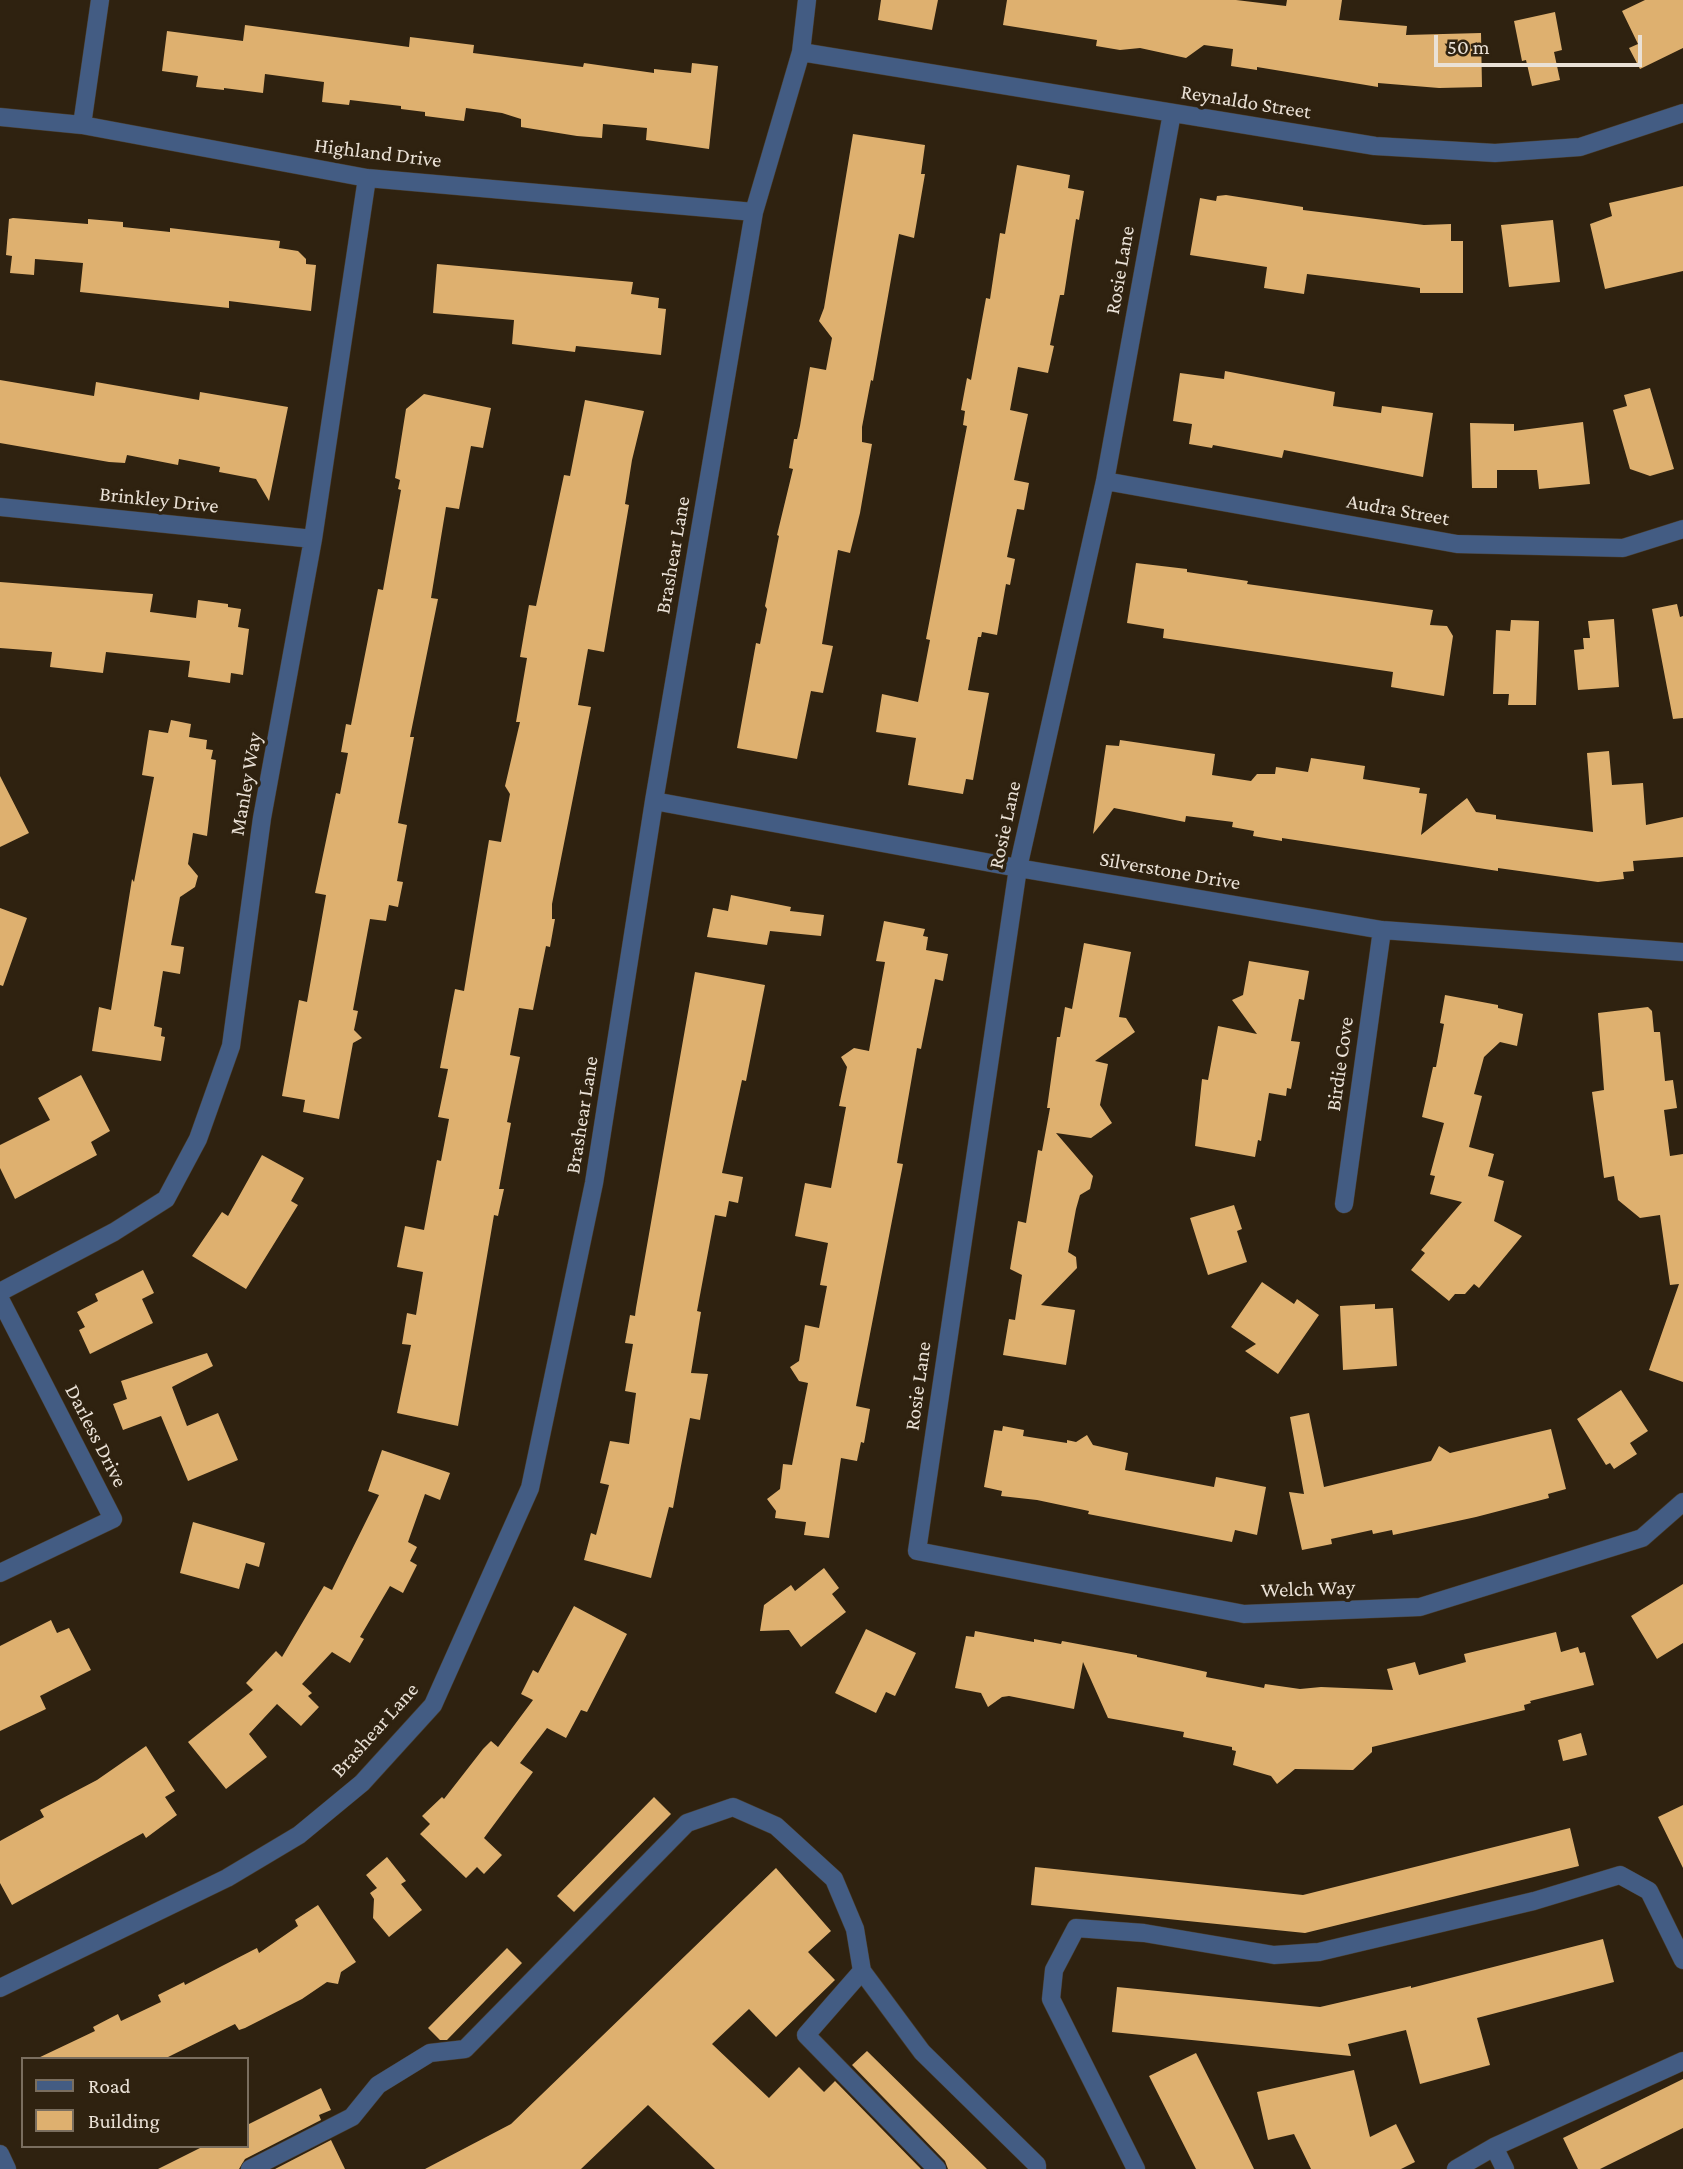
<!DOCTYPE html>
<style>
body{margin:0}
#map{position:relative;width:1683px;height:2169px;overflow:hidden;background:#2f2210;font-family:"Crimson Pro",serif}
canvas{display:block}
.legend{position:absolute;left:21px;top:2057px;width:228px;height:91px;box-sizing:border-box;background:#2f2210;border:2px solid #7a6e5f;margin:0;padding:9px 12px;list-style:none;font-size:21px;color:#eae1d6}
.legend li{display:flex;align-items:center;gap:14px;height:35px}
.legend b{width:35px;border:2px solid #7a6e5f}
.scale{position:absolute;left:1434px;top:35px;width:208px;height:32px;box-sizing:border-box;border:4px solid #eae1d6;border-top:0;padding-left:9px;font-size:21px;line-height:24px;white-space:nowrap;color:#eae1d6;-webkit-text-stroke:5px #2f2210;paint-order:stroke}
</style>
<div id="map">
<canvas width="1683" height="2169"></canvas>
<ul class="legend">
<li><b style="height:9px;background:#435c83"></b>Road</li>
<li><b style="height:19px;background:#deb06f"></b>Building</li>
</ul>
<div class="scale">50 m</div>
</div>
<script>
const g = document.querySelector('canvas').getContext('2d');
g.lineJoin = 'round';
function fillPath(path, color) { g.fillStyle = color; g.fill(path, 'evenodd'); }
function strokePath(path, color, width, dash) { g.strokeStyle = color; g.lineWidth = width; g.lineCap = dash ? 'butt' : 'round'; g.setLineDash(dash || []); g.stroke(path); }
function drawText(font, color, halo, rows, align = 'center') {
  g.font = font + ' "Crimson Pro",serif'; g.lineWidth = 7; g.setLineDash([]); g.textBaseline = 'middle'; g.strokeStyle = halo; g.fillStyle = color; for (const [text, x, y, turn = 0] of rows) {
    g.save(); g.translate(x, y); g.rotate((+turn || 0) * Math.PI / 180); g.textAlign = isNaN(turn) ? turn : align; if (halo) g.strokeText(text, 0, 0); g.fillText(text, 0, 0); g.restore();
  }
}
fillPath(new Path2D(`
 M881,0H938L932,30L878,20Z
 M1007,0H1236L1286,6L1287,0H1342L1339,20L1407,26L1406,35L1481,33L1482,87L1439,88L1378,83V87L1257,67V70L1231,66L1233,49L1204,45L1186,58L1140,48L1120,50L1096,46L1097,40L1003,25Z
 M1645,0H1683V48L1640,69L1629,48L1638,44L1622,11Z
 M1555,12L1562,50L1554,52L1560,80L1532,86L1526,60L1522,61L1514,21Z
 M245,25L409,47L410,37L474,45L473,53L583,67L584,63L654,73V69L691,73L692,63L718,66L709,149L646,140L647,128L603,124L602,138L577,136L521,127V119L502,113L466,108L464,121L425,116V112L401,109V106L350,100L349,105L322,102L324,82L265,74L263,93L224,88V90L196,87L198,76L162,71L167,31L243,41Z
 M853,134L925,145L921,174H925L914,238L899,234L873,381L871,380L862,427V442L872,444L860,513L850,553L838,550L822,644L833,646L823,693L811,691L797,759L737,748L756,643L760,644L767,609L765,606L779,536L777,535L793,469L789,468L794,439H797L800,426L810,367L826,370L832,338L819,321L824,308Z
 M1017,165L1070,175L1068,188L1084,191L1079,220L1076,219L1064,295H1060L1050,345L1054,346L1048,373L1018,367L1010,410L1028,414L1014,480L1029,483L1024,510L1017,509L1007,557L1015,559L1010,585L1006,584L997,635L982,632L981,637H978L968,690L989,693L973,780L966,779L963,794L908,785L916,738L876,732L882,694L918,702L930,640L926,639L967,426L963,425L965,411L961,410L967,378L971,380L986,298L990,299L1000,233L1005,234Z
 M1683,186V271L1605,289L1590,224L1612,216L1609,203Z
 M1226,195L1303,207V210L1424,225L1451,224V241H1463V293H1420V288L1307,274L1304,294L1264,288L1267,267L1190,255L1200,198L1216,201L1217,196Z
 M13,218L88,224V219L123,222V227L170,232V228L280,241L279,248L298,251L306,259V264L316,265L311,311L229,301V308L80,292L83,263L35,259L34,275L10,273L12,256L6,255L9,219Z
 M1553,220L1560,282L1509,287L1501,225Z
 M437,264L633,282L631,294L659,298L658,308L666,309L661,355L576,346L575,352L512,344L514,320L433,313Z
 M1225,371L1335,392L1333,406L1381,413L1382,406L1433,413L1423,477L1284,450L1282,458L1213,445L1212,448L1189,444L1192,424L1173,421L1180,373L1224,379Z
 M0,380L94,396L96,382L199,400L200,392L288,407L269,501L256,479L219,472L220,467L179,459L178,465L127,455L125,463L109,462L0,443Z
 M1650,388L1674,469L1650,476L1630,469L1613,410L1627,406L1624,395Z
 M424,394L491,408L483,448L471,446L459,509L446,507L431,598L438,599L410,737H414L398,823L407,825L397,881L403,882L398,907L389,905L386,921L370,919L353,1010L358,1011L354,1030L362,1038L353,1043L339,1119L303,1112L305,1100L282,1096L299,1000L307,1002L326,895L315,893L336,793L340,794L348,753L341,752L346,724L351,725L378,589L383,590L401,490L398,489L400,480L395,478L406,409Z
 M585,400L644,411L632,460L625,504L629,505L604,652L588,649L578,705L591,707L552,904V919H555L550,947L546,946L533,1010L519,1008L510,1055L520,1057L507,1122L511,1123L499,1189H504L498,1216L494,1215L458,1426L397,1413L411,1345L402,1344L407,1313L416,1315L423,1272L397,1267L405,1226L424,1230L437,1160L441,1161L449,1119L438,1117L448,1069L440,1068L455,989L464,991L489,840L501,842L510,794L505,786L520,722H516L527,658L520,657L529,605L536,606L564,475L570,476Z
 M1583,422L1590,484L1539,489L1537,470H1497V488H1472L1470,423L1514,424V431Z
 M1136,563L1187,569V572L1248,581L1247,584L1433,610L1430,625L1447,626L1453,636L1444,696L1391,687L1393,672L1163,638L1164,629L1127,623Z
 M0,582L153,594L150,612L196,618L198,600L228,604V607L241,609L238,627L249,629L243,675L231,673L230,683L188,677L190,661L106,652L103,673L50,667L52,652L0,648Z
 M1677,604L1680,617L1683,616V718L1673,719L1652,609Z
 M1614,619L1619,687L1578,690L1574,650L1584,649L1583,638H1590L1588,621Z
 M1511,620L1539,621L1536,705H1508L1509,694H1493L1496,630L1510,631Z
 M171,720L191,724L189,737L207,740L206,749L213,750L211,759L216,760L207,836L193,833L188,864L198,876L195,887L180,897L171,945L184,947L180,974L163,971L154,1026L162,1028L161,1036L165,1037L161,1061L92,1051L99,1007L111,1010L132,879L134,882L154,777L142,775L149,730L168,733Z
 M1120,740L1215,754L1212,775L1251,781L1257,774H1275L1276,767L1308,772L1311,758L1365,766L1363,779L1420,788L1419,793L1427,794L1421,835L1467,798L1476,812L1496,815V819L1593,832L1587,753L1609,751L1612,785L1643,783L1646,825L1683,817V857L1633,861L1634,871L1623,872L1624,879L1598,882L1498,868V871L1282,838V841L1253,836L1254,831L1232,827L1233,822L1186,816L1185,822L1114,808L1093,834L1106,745L1119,746Z
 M0,776L29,833L0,847Z
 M731,895L791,907L790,911L824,915L821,936L770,931L767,945L707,937L713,908L728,911Z
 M0,908L27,918L3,986L0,985Z
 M884,921L925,929L923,936L928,937L926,950L948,954L943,981L935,979L921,1049L917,1048L899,1151L897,1163L903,1164L856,1406L870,1409L864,1443L861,1442L857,1461L841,1458L829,1538L804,1535L806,1522L775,1518L776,1511L767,1499L780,1489L783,1464L792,1465L808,1383L799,1381L790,1367L799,1361L805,1325L819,1328L827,1286L820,1285L828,1243L795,1236L805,1183L831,1188L846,1107L839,1106L847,1067L841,1057L854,1048L869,1051L885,962L876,961Z
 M1084,943L1131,952L1119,1017L1126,1018L1135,1032L1095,1061L1108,1064L1100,1105L1112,1123L1091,1138L1056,1133L1093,1176L1090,1189L1080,1195L1076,1209L1068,1252L1076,1257L1077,1268L1041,1305L1075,1310L1066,1365L1003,1355L1009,1319L1015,1320L1022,1275L1010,1269L1018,1221L1026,1223L1038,1150L1042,1151L1050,1108H1047L1057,1037H1060L1065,1007L1072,1009Z
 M1249,961L1309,971L1304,1000L1299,999L1291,1041L1300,1042L1291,1089L1287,1088L1286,1096L1269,1093L1261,1141L1258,1140L1255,1157L1195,1146L1202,1079L1208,1080L1218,1026L1257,1034L1232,1000L1243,995Z
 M695,972L765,985L746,1081L742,1080L722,1173L743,1177L738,1203L729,1201L726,1217L715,1215L697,1311L701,1312L691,1373L708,1374L700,1420L690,1418L673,1508L669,1507L651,1578L584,1560L591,1533L596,1535L609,1485L600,1483L610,1441L629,1444L636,1393L625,1391L633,1344L625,1343L630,1315L635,1316L636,1308Z
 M1445,995L1498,1005V1008L1523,1014L1517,1046L1500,1042L1484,1057L1474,1094L1482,1096L1469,1147L1494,1154L1488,1176L1504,1181L1494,1221L1522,1236L1479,1288L1474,1284L1465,1294H1455L1449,1301L1411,1270L1425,1253L1421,1250L1462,1202L1430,1194L1435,1176L1430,1175L1444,1123L1422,1117L1433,1067H1436L1444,1024L1440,1023Z
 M1648,1007L1652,1011L1654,1032H1660L1665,1081L1673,1080L1677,1108L1664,1110L1670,1156L1683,1154V1382L1649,1370L1679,1284L1670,1285L1660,1215L1640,1218L1618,1200L1614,1176L1604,1178L1592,1092L1604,1090L1598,1013Z
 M81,1075L110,1131L91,1142L97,1155L15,1199L0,1168V1145L50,1120L38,1098Z
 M262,1155L304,1178L291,1201L298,1205L246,1289L192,1256L222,1212L228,1216Z
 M1234,1205L1242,1229L1237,1231L1247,1262L1208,1275L1190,1218Z
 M143,1270L154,1293L142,1299L153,1323L90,1354L79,1330L85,1327L77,1312L98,1301L95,1294Z
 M1262,1282L1294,1304L1297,1299L1319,1315L1278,1374L1245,1351L1256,1344L1231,1327Z
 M1375,1304V1309L1393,1308L1397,1366L1343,1370L1340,1306Z
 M207,1353L213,1366L172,1387L187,1426L218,1413L238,1460L188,1481L161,1416L123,1430L113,1404L127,1399L121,1381Z
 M1621,1390L1648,1431L1630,1443L1637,1454L1614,1469L1610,1463L1606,1465L1577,1419Z
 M1309,1413L1324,1487L1431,1461L1439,1446L1450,1453L1551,1429L1566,1489L1548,1494L1549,1498L1476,1517L1393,1535L1392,1530L1373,1534L1372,1530L1331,1539L1332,1544L1302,1550L1289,1492L1304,1494L1290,1417Z
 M1003,1426L1024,1430L1023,1436L1067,1443V1440L1076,1442L1087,1435L1093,1445L1128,1453L1125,1470L1214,1487L1216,1477L1266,1487L1257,1535L1235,1530L1232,1542L1088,1514L1089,1511L1037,1500L1001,1496L1002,1491L984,1487L994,1430L1002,1431Z
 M382,1450L450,1473L440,1500L425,1494L408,1542L417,1547L410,1561L417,1565L403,1593L390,1586L360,1637L364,1639L350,1663L332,1652L302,1684L312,1693L308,1696L319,1707L301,1726L277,1704L249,1734L267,1757L226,1789L188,1742L253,1690L246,1683L276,1651L282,1657L324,1586L332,1590L379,1495L368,1491Z
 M193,1522L265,1543L259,1567L246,1563L239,1589L180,1573Z
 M824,1568L839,1588L832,1594L846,1612L801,1647L789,1630L760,1631L764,1605L791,1585L795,1591Z
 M1683,1584V1643L1657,1659L1631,1616Z
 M574,1606L627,1634L587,1712L581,1710L566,1738L547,1728L520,1763L533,1772L484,1838L502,1855L484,1874L477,1867L466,1878L420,1834L430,1824L422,1816L442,1797L444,1799L483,1749L491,1741L498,1747L533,1700L521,1694L533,1670L538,1673Z
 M51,1620L57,1633L69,1628L91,1670L40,1696L46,1709L0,1731V1646Z
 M866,1629L916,1653L895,1696L886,1692L876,1713L835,1693Z
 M975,1631L1034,1642V1639L1061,1644L1062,1641L1137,1655V1657L1207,1672L1206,1677L1264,1688L1265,1684L1300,1689L1321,1687L1393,1690L1387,1669L1415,1662L1419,1675L1466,1662L1464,1654L1556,1632L1561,1652L1578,1647L1580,1653L1585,1652L1594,1685L1530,1701L1531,1703L1524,1705L1525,1710L1372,1747V1752L1353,1770L1295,1769L1277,1784L1271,1776L1233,1765L1236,1751L1232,1750V1747L1183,1737L1184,1732L1108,1718L1083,1662L1074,1709L1009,1696L1002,1697L988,1707L981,1693L955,1688L966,1636L974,1637Z
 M1581,1733L1587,1755L1563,1761L1558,1740Z
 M146,1746L175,1791L165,1797L177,1815L146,1838L143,1833L12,1905L0,1883V1841L44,1817L40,1810L97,1780Z
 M654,1797L671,1814L574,1912L557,1896Z
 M1683,1805V1868L1658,1817Z
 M1570,1828L1579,1866L1305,1933L1031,1905L1035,1867L1303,1895Z
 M387,1857L406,1881L401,1884L422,1910L389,1937L373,1918L374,1899L370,1893L377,1888L366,1875Z
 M776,1868L831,1931L808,1952L835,1980L776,2037L749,2009L712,2044L769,2098L799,2067L824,2092L835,2081L921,2169H715L648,2105L581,2169H425L511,2124Z
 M318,1905L356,1962L341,1972L338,1984L327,1982L302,1999L245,2028L239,2030L235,2024L164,2059H36L95,2031L93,2027L118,2014L121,2021L161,2002L158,1995L184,1982L185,1985L257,1948L259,1953L298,1926L295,1920Z
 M1603,1939L1614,1982L1477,2018L1490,2065L1420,2084L1406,2030L1348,2044L1351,2056L1112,2032L1117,1987L1320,2007L1411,1986V1988Z
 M507,1948L522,1963L447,2040H440L428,2028Z
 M867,2051L987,2169H948L945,2161L852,2065Z
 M1196,2053L1237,2134L1254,2169H1196L1149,2076Z
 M1354,2070L1370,2137L1396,2124L1415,2162L1401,2169H1311L1294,2134L1268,2140L1257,2092Z
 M1683,2079V2128L1600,2169H1578L1563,2138Z
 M321,2088L331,2110L319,2115L321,2120L245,2159L239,2169H158L204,2146H247V2125Z
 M331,2140L345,2169H275Z`), '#deb06f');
const minor = new Path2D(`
 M801,52L1375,146L1495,153L1580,147L1683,113
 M1172,113L1105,481L1018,868L917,1551L1244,1614L1420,1607L1642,1538L1683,1502
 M0,117L82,125L367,178L754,212
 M82,125L100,0
 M1105,481L1457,544L1623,548L1683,529
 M0,507L313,539
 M654,801L1018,868L1382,930L1683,952
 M1344,1204L1382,930
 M0,1292L114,1232L166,1199L198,1139L231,1046L262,818L313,539L367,178
 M0,1299L113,1519L0,1573
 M862,1971L922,2052L1037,2165V2169
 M0,1988L227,1878L299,1835L362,1783L433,1705L530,1488L594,1183L654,801L754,212L801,52L807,0
 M1494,2147L1505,2169
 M0,2154L7,2169
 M250,2169L352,2117L378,2085L430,2053L465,2049L687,1823L733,1807L776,1826L834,1879L855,1929L862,1971L806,2035L937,2169
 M1136,2169L1051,1999L1054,1970L1076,1928L1144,1933L1274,1955L1319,1952L1534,1901L1620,1875L1649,1891L1683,1960
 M1456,2169L1494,2147L1683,2061`);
strokePath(minor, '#493d2c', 19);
strokePath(minor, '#435c83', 18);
drawText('21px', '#eae1d6', '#2f2210', [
 ["Reynaldo Street",1246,102,9],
 ["Highland Drive",378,153,7],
 ["Rosie Lane",1120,270,-80],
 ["Brinkley Drive",159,500,6],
 ["Audra Street",1398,510,10],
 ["Brashear Lane",673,555,-80],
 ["Manley Way",246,784,-80],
 ["Rosie Lane",1005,825,-78],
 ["Silverstone Drive",1170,871,10],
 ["Birdie Cove",1340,1064,-82],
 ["Brashear Lane",582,1115,-81],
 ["Rosie Lane",918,1386,-82],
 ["Darless Drive",96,1436,63],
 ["Welch Way",1308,1589,-2],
 ["Brashear Lane",375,1730,-48]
]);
</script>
